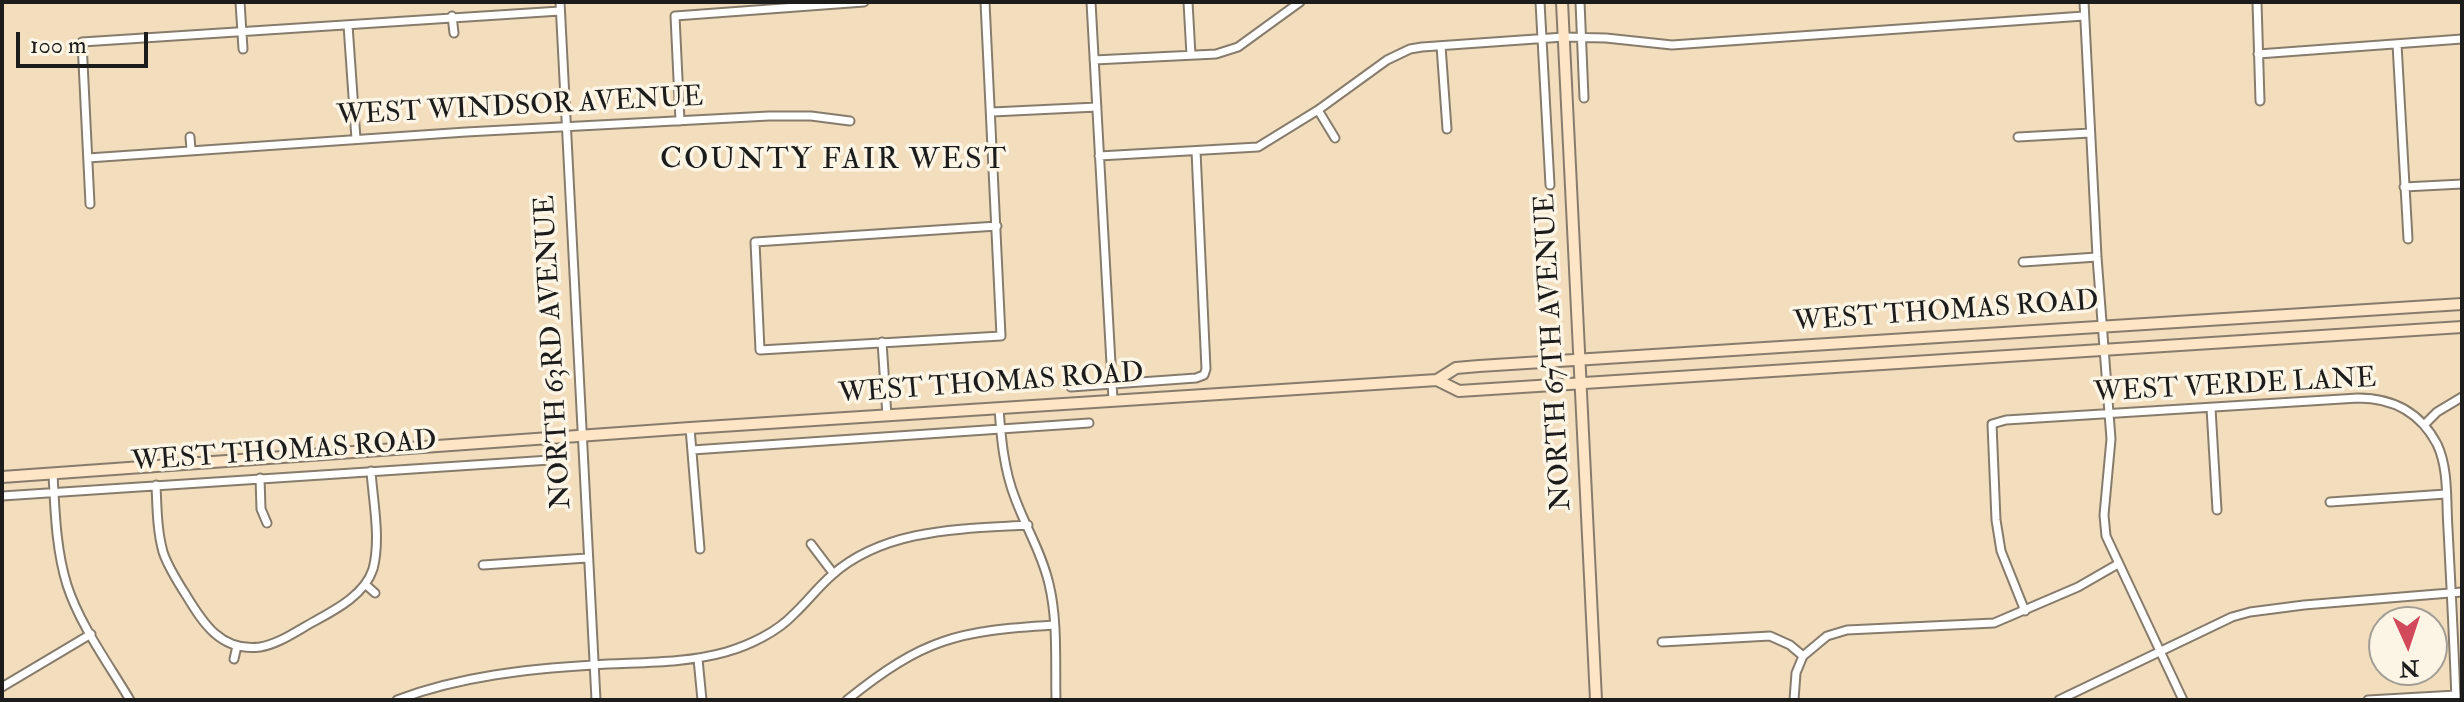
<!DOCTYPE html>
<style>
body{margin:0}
#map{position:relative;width:2464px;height:702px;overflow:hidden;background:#f2ddbd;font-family:"IM FELL Double Pica",serif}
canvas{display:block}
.frame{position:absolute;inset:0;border:4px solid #1c1c1c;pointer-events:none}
.north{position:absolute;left:2368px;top:606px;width:80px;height:80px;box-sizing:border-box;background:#fcf5e5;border:2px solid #a29e95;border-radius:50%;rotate:177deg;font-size:22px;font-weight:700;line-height:32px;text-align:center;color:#1c1c1c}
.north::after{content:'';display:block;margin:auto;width:28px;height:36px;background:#d1495b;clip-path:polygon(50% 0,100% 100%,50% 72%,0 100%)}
.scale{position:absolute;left:16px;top:32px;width:132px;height:36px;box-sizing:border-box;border:4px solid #1c1c1c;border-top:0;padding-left:10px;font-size:24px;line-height:28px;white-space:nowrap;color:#1c1c1c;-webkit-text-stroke:6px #fcf5e5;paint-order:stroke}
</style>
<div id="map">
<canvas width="2464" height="702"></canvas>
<div class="frame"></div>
<div class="north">N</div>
<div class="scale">100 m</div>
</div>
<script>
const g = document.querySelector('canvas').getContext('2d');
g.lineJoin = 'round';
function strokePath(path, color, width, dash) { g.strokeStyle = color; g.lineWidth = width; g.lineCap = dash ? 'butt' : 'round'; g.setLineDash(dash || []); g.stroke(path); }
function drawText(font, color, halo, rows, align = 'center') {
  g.font = font + ' "IM FELL Double Pica",serif'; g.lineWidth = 7; g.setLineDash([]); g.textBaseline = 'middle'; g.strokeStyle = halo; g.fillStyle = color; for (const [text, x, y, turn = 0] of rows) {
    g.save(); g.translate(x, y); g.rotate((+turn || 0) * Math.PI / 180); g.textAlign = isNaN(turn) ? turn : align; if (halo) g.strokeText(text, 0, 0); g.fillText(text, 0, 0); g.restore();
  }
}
const street = new Path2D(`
 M240,2L243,49
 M560,2L596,700
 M985,2L1001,336L760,350L755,242L997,226
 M1091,2L1113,400
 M1188,2L1191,55
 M1540,2L1550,185
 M1580,2L1584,98
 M2084,2L2097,257L2111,439L2104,515L2106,536L2183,700
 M2257,2L2260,101
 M452,16L454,33
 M348,25L356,139
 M2397,44L2408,239
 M1441,46L1447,129
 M2258,54L2462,39
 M1094,60L1216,54L1238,47L1300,2
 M1318,110L1335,138
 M992,112L1097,107
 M680,121L675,16L864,2
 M190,137L191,150
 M2018,137L2090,133
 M1099,156L1258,147L1318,110L1387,60L1410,49L1422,47L1564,37L1606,38L1672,45L2084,16
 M88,158L466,132L769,116H811L850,121
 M2404,187L2462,184
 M90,204L82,42L560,11
 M2023,262L2097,257
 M882,342L887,416
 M1071,387L1196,378L1204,375L1206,369L1196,151
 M999,408C1001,438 1004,470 1015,498C1026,528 1042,553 1049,584C1058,621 1055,662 1056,700
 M2211,408L2217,510
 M2424,425L2437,412L2462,397
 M690,428L700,549
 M692,450L1089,423
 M53,474C55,511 56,550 67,585C80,625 108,663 130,700
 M260,478L261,509L267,523
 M156,485C157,507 157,530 163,552C168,567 177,581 186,595C203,623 221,652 260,647C279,644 298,630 315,621C337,609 365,594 373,569C381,539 373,501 371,471
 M2,496L550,460L549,439
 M2330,502L2446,494
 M811,544L833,573
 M483,565L587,558
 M365,584L375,593
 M2025,611L2001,551L1996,520L1992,424L2006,420L2358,398C2393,398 2420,412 2437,444C2449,469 2446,502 2448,529C2451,586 2454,643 2456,700
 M1662,642L1770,636L1790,645L1803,656L1827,636L1847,630L1994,623L2078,587L2118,564
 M234,659L237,646
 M698,659L702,700
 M2,687L91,634
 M397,700C460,676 528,669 593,665C638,662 683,664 726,652C750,645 777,632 794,614C807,602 818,587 832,575C885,528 962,529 1028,525
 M847,700C924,638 957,631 1054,625
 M1794,700L1796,673L1803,656
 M2059,700L2232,617L2250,612L2304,605L2462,592
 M2368,700L2456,695`);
const secondary = new Path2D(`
 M1562,2L1596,700
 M1437,380L1459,391L2462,327
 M2,477L690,428L1437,380L1456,368L1479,366L2462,304`);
strokePath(street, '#877c6c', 11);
strokePath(secondary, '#877c6c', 14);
strokePath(street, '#fff', 7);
strokePath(secondary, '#fde5c5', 10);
drawText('28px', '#1c1c1c', '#fcf5e5', [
 ["WEST WINDSOR AVENUE",520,108,-3],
 ["WEST THOMAS ROAD",1946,313,-4],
 ["NORTH 63RD AVENUE",555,352,-93],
 ["NORTH 67TH AVENUE",1555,352,-93],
 ["WEST THOMAS ROAD",991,385,-4],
 ["WEST VERDE LANE",2235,387,-3],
 ["WEST THOMAS ROAD",284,453,-4]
]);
g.letterSpacing = '2px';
drawText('30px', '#1c1c1c', '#fcf5e5', [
 ["COUNTY FAIR WEST",834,162]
]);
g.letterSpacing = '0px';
</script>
